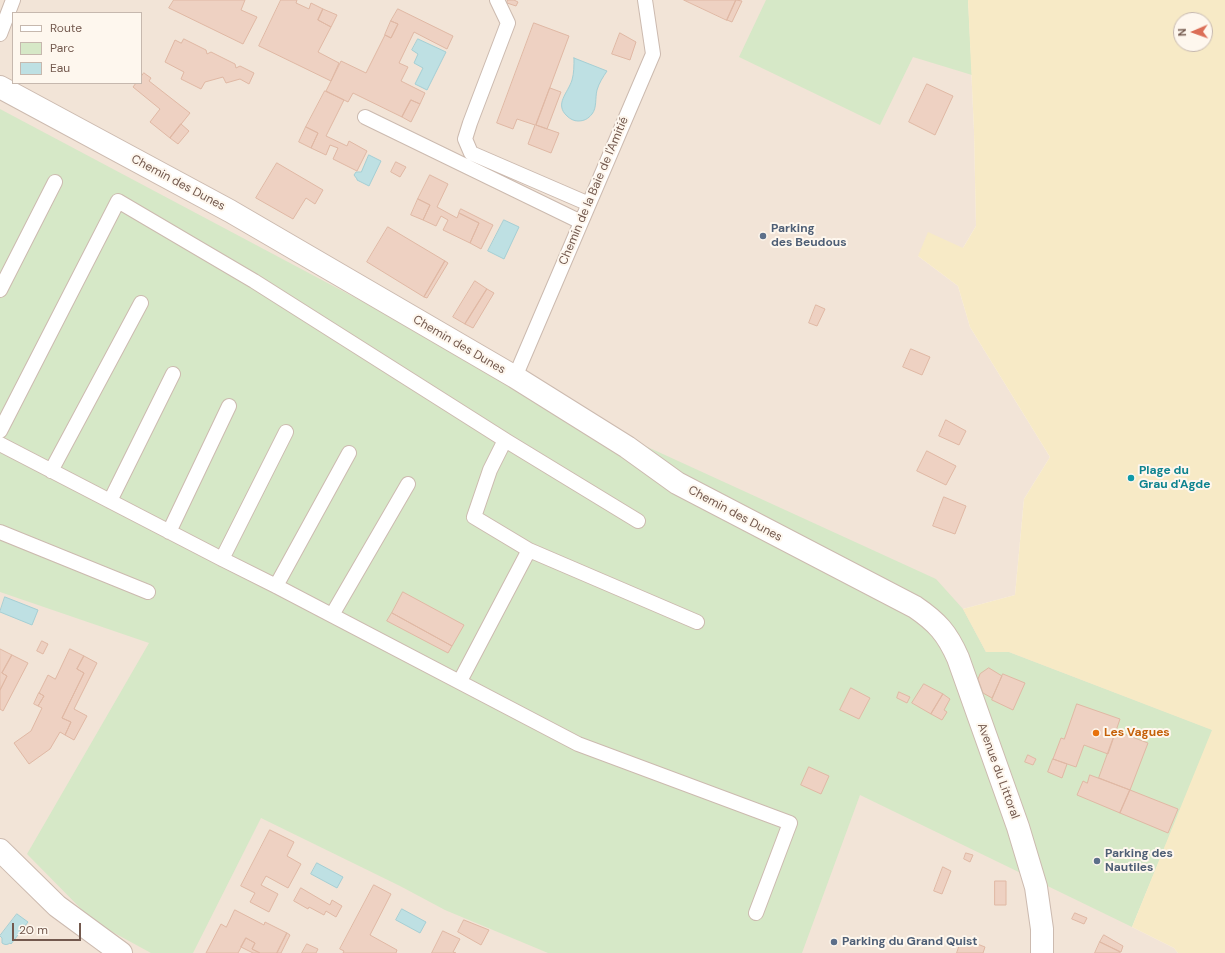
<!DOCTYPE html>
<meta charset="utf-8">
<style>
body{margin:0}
#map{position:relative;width:1225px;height:953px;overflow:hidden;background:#fbf3e8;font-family:"DM Sans",sans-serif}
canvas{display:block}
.legend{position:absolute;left:12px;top:12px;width:130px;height:72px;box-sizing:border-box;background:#fef7ee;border:1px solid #c6b8ae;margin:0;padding:5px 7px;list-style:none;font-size:12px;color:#73594e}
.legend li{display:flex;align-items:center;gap:8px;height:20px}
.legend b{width:20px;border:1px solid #c6b8ae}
.north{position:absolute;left:1173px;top:12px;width:40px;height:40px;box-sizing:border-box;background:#fef7ee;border:1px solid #c6b8ae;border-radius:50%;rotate:268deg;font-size:11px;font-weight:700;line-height:16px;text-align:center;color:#73594e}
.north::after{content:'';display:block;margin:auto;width:14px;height:18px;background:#db6e57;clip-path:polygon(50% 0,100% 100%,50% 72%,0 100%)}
.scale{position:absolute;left:12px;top:923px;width:69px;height:18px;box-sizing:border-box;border:2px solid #73594e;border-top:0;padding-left:5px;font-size:12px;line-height:14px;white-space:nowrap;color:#73594e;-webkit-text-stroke:3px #fef7ee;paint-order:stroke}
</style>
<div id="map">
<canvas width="1225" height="953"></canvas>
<ul class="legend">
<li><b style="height:5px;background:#fff"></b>Route</li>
<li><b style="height:11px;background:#d6e8c7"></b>Parc</li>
<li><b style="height:11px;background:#bee0e3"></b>Eau</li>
</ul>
<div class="north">N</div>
<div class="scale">20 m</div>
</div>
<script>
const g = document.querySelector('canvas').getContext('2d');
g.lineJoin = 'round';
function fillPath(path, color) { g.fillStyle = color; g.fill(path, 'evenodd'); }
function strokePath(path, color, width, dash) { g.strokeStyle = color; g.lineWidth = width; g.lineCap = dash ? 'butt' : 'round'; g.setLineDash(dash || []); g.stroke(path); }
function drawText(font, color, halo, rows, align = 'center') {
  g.font = font + ' "DM Sans",sans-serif'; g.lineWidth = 4; g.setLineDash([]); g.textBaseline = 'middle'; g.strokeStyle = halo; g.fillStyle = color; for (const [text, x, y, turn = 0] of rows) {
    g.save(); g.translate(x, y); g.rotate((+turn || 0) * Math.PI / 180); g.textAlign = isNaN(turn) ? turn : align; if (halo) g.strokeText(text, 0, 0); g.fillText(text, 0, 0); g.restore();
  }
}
fillPath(new Path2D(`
 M0,0H968L974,130L976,226L963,248L918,256L958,286L970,327L1050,457L1024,499L1015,595L963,609L1213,730L1132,927L1174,948L1178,953H0ZM13,13H141V83H13Z`), '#f2e4d7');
fillPath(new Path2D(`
 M766,0H968L972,75L913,57L880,125L739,57Z
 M0,109L514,382L641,444L936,579L963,609L986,652H1009L1213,730L1132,927L860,795L802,953H548L445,910L400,886L261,818L193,953H151L94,922L27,854L149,643L0,592Z`), '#d6e8c7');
fillPath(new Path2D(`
 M968,0H1225V953H1178L1174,948L1132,927L1212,730L1009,652H986L963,609L1015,595L1024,499L1050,457L970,327L958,286L918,256L928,232L963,248L976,226L974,130ZM1181,20H1205V44H1181Z`), '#f7eac6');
const water = new Path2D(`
 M418,39L446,52L427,90L415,84L423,68L414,63L418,54L412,50Z
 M574,58L607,71C603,77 599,83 597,90C595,98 597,108 592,114C588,119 584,121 578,121C574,121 570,119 567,116C554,104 568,93 572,80C574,73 574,66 574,58Z
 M369,155L381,161L369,186L357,180V179L354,175L356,172H361Z
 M504,220L519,227L504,259L488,251Z
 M5,597L38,610L32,625L0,612Z
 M317,863L343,877L337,888L311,874Z
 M402,909L426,922L420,933L396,920Z
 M17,914L28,922L11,944L10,943C7,945 5,945 2,943V938L0,936Z`);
fillPath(water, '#bee0e3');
strokePath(water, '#a5cfd4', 1);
const building = new Path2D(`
 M174,0H245L241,10L257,17L243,44L169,8Z
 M281,0H297L296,3L309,9L311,3L323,9L318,20L331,27L318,52L339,63L331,81L259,46Z
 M508,0H514L518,2L516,6L507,3Z
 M684,0H736L727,20Z
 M736,0L742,1L732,22L727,20Z
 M323,9L337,15L331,27L318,20Z
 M398,9L453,36L447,49L414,32L399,63L408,67L401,81L425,93L420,104L411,100L402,117L353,93L348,102L326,91L341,61L366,73L385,35L391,38L398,24L391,21Z
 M391,21L398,24L391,38L385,35Z
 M534,23L569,36L536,125L559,133L551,153L528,144L535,125L517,119L513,129L497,123Z
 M620,33L636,42L630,60L612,54Z
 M184,39L206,50L207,54L211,52L235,64L236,68L240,66L254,73L249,84L240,79L226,83L223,77L205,82L201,89L181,79L184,72L165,62L175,40L181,43Z
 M144,73L151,78L149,81L190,113L170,138L150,122L160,109L133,87L136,83H141V77Z
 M927,84L953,96L935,135L909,122Z
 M550,88L561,92L547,129L536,125Z
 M325,91L344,100L326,136L347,146L349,141L367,151L357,171L333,159L338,148L330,145L326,155L311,148L318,133L306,127Z
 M411,100L420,104L411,122L402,117Z
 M181,124L189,131L178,144L170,138Z
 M306,127L318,133L311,148L299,142Z
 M396,162L406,167L400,177L391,172Z
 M277,163L323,190L315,204L306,198L293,219L256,198Z
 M430,175L448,184L437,207L457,218L459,213L479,223L470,243L443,230L448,220L441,216L436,226L423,220L430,205L418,199Z
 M418,199L430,205L423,220L411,215Z
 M461,209L493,225L481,249L470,243L479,223L459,213Z
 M388,227L445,261L424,297L367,262Z
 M445,261L448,263L427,298L424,297Z
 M475,281L487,289L465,324L453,317Z
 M487,289L494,293L473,328L465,324Z
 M816,305L825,309L817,326L809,323Z
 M911,349L930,357L922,375L903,367Z
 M946,420L966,431L959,445L939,436Z
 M927,451L956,466L946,485L917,471Z
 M944,497L966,506L955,534L933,526Z
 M403,592L464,625L452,646L392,613Z
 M392,613L452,646L448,653L387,621Z
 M42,641L48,644L43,654L37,651Z
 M0,649L12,655L2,673L7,676L0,690Z
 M70,649L84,656L77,669L84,673L62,718L71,722L65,735L60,732L50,749L29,764L14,743L31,731L42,708L38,706L44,696L39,693L48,675L55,679Z
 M12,655L28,663L3,711L0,709V690L7,676L2,673Z
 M84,656L97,663L74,709L87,716L74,740L65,735L71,722L62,718L84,673L77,669Z
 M989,668L1002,676L992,698L983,693L978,679L980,674Z
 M1003,674L1025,683L1013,710L992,700Z
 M924,684L943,694L931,714L912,703Z
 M851,688L870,698L859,719L840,710Z
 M899,692L910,697L907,703L897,698Z
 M39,693L44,696L38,706L34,704Z
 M943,694L950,699L944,710L947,712L942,720L931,714Z
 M1077,704L1120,719L1108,754L1084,745L1076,767L1053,759L1061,738L1064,739Z
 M1116,731L1148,743L1130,790L1099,778Z
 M1028,755L1036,759L1033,765L1025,762Z
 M1053,759L1067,764L1062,778L1048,772Z
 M809,767L829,776L821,794L801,785Z
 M1090,775L1130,790L1120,813L1077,795L1083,781L1087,783Z
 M1130,790L1178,809L1168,833L1120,813Z
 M270,830L294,842L287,856L301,864L288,888L266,876L261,885L278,894L269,912L250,902L255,893L241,886Z
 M966,853L973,855L970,862L964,859Z
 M943,867L951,871L942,894L934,891Z
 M995,881H1006V905H995Z
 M374,885L391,894L370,935L397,950L396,953H343L344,951L340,949Z
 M301,888L330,905L332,900L342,906L336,917L326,911L324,915L309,907L308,909L294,901Z
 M235,910L264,925L265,922L287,933L277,953H260L252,949L255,943L246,938L238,953H206L221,924L226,927Z
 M1075,913L1087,918L1084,924L1072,919Z
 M464,920L489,930L481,945L458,932Z
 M443,931L460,939L453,952L456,953H432Z
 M287,933L290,935L281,953H277Z
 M1104,935L1123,946L1121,952L1100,942Z
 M246,938L255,943L252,949L260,953H253L241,947Z
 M962,938L985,947L983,953H957Z
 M1100,942L1120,952V953H1095Z
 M307,944L318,949L316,953H302Z`);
fillPath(building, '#eed1c2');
strokePath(building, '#e0b8a4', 1);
const lane = new Path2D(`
 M497,0L508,23L470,123L465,139L471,153L589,204
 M0,34L13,0
 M365,117L581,222
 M0,290L55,182
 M515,377L653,54L645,0
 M0,431L118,201L254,281L505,440
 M0,444L222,559L276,586L578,744L790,823L756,913
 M51,471L141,303
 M110,501L173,374
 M0,532L148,592
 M169,532L229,406
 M529,550L697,622
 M222,559L286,432
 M276,586L349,453
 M332,615L408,484
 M460,681L529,550L474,517L490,470L505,440L638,521`);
const street = new Path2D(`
 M0,87L230,211L515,377L627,447L677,483L915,607C937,622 947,633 958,658L1018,827L1036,887L1042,929V953
 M0,850L57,906L121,953`);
strokePath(lane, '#ccbaaf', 16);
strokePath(street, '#ccbaaf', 24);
strokePath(lane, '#fff', 14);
strokePath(street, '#fff', 22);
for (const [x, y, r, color] of [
 [763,236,4,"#5c6f8a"],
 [1131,478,4,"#0f9aa8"],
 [1096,733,4,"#e8710a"],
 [1097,861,4,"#5c6f8a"],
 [834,942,4,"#5c6f8a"]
]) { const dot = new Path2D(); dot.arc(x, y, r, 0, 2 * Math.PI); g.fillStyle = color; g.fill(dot); strokePath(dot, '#fef7ee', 1.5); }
drawText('12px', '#73594e', '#fef7ee', [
 ["Chemin des Dunes",178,183,28],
 ["Chemin de la Baie de l'Amitié",594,191,-67],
 ["Chemin des Dunes",459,345,30],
 ["Chemin des Dunes",735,514,28],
 ["Avenue du Littoral",998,771,70]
]);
drawText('bold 12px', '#4e5e75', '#fef7ee', [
 ["Parking",771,229],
 ["des Beudous",771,243],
 ["Parking des",1105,854],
 ["Nautiles",1105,868],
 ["Parking du Grand Quist",842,942]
], 'left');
drawText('bold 12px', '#0d838f', '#fef7ee', [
 ["Plage du",1139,471],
 ["Grau d'Agde",1139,485]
], 'left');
drawText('bold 12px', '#c56008', '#fef7ee', [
 ["Les Vagues",1104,733]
], 'left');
</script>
